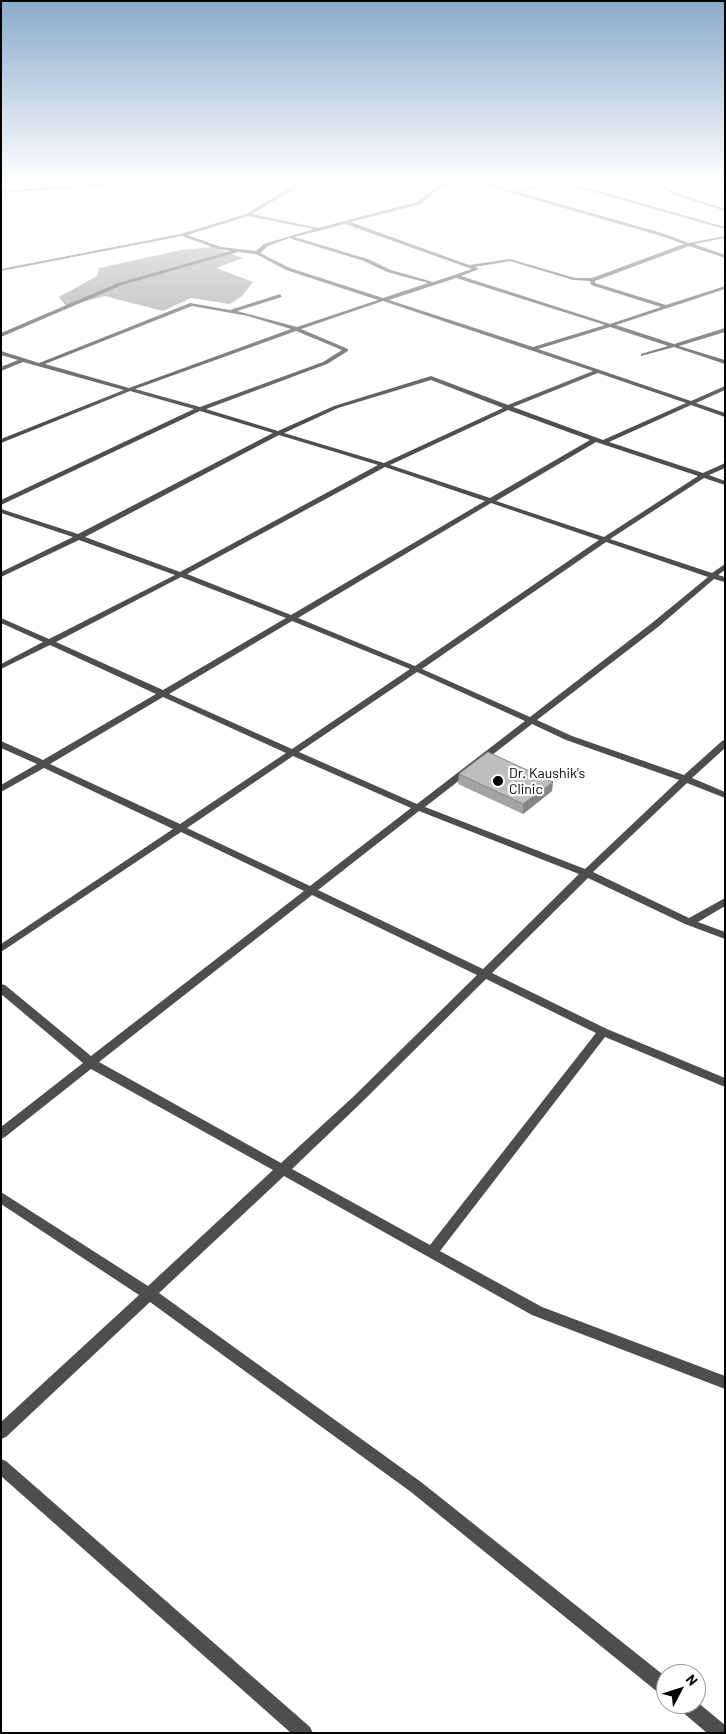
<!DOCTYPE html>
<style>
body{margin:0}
#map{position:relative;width:726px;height:1734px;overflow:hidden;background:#fff;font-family:Barlow,sans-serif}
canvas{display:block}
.frame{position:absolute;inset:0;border:2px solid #000;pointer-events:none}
.north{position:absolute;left:656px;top:1664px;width:50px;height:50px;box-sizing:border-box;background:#fff;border:1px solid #999;border-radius:50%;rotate:50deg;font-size:14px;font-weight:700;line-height:20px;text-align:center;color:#000}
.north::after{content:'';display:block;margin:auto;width:18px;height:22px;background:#000;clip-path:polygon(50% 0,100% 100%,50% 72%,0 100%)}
</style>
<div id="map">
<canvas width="726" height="1734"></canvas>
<div class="frame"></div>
<div class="north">N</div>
</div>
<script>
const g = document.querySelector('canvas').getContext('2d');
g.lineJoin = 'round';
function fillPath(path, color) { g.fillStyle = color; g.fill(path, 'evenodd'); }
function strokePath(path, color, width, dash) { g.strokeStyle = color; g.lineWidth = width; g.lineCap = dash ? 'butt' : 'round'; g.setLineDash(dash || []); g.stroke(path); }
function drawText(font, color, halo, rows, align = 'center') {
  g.font = font + ' Barlow,sans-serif'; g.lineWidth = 4.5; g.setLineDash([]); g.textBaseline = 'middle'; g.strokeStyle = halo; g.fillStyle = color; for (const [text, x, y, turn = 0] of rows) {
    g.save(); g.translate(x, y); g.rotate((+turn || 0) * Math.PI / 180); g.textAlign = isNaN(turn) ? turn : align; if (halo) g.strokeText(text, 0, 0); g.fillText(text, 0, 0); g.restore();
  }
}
fillPath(new Path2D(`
 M212,247L243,258L216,268L253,282L242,296L230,304L191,298L163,311L105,296L66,306L59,297L97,276L99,268L181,250Z`), '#9c9c9c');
fillPath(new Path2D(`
 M306,179L308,180L306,182L252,214L318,228L417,202L438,185L429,182L393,180L391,179H431V180L441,184L476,179L475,180L662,233L689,243L725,236V238L694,244L725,255V258L689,246L595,281V283L666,305L725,286V289L616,325L674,344L725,328V332L679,346L725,360V364L674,347L641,356V354L668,346L610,327L538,349L691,401L725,386V390L696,403L725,413V417L691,405L609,442L703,473L725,463V468L709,475L725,481V485L704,478L610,539L712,573L725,564V570L718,575L725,577V582L714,579L658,627L537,720L572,736L684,775L722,741L725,740V748L692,778L725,792V798L687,783L593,872L689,918L725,898V906L698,922L725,932V939L685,924L588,878L492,973L607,1029L725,1078V1087L605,1037L440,1251L542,1307L725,1376V1389L532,1315L284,1176L159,1293L421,1482L666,1677V1697L660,1694L411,1492L150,1302L6,1437L1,1439V1422L139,1295L1,1204V1192L148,1286L273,1170L91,1069L5,1137L1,1139V1127L83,1063L1,994V984L5,985L91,1056L304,891L181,832L1,952V944L173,829L44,768L1,792V785L37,764L1,748V741L43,760L156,694L50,645L1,669V664L43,642L1,623V618L49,639L175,575L79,540L1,577V572L73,537L1,513V509L78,534L273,433L200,411L1,505V500L194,409L130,391L1,443V439L124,390L23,362L1,371V367L18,360L1,355V351L39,363L190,303L230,310L280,294L282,297L237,311L297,327L378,300L286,270L256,254L238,252L122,285L1,337V333L118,283L231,251L218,249L182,236L1,271V269L181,234L246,214L302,181L143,183L1,193V191L143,181ZM469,181L658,235L684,244L592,278H575L510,259L469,265L350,222L421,204L442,186ZM248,216L314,229L264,244L256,251L221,247L187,235ZM345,224L472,269L433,282L391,270L368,259L294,237ZM289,238L364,261L387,272L428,283L383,298L290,268L260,253L268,246ZM510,261L573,280L590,281L591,285L661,307L610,324L461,276L479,269L475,267ZM456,278L605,325L533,347L389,300ZM383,301L593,371L508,405L431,376L334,406L278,431L206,409L327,364L348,351V349L301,329ZM192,306L248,316L291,329L129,388L45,364ZM296,331L342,350L323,362L200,407L135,389ZM598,373L686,403L603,440L513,407ZM431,380L503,408L384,463L284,433L338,408ZM508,410L590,440L490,498L390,465ZM279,435L378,465L180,572L85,537ZM596,442L698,476L604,537L496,501ZM385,467L485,501L291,615L187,574ZM491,503L599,540L415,666L298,618ZM606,542L708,577L652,623L530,717L422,669ZM181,577L286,618L163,690L56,642ZM292,621L410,669L292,749L169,694ZM417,672L525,721L417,804L299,752ZM163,697L286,753L180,824L50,764ZM532,724L566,740L679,780L585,869L425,807ZM293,756L411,808L310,886L187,828ZM419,811L579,874L483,969L318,890ZM312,895L477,975L353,1097L281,1163L99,1062ZM486,979L596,1033L430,1245L292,1169L361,1103Z
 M627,179H656L674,192L725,209V211L672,194L654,181Z
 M566,180L568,181L567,182L725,227V229L562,183L519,192L517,191Z
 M1,1459L6,1461L310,1727L313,1733H291L1,1476Z
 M696,1701L725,1725V1733H707L680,1710L677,1704H696Z`), '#4e4e4e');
fillPath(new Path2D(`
 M459,774L552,791L523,814L458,784Z`), '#a3a3a3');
fillPath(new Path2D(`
 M553,782L552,791L523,814V804Z`), '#858585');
const building = new Path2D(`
 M488,752L553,782L523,804L459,774Z`);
fillPath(building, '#bebebe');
strokePath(building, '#858585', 1);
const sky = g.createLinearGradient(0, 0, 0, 421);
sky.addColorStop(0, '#89aaca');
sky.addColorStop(0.43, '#fff');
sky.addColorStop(1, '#ffffff00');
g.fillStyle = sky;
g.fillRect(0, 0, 726, 421);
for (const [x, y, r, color] of [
 [498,781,6,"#000"]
]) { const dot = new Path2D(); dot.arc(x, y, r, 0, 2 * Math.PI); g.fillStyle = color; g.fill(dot); strokePath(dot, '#fff', 2); }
drawText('14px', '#000', '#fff', [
 ["Dr. Kaushik's",509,773],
 ["Clinic",509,789]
], 'left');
</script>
